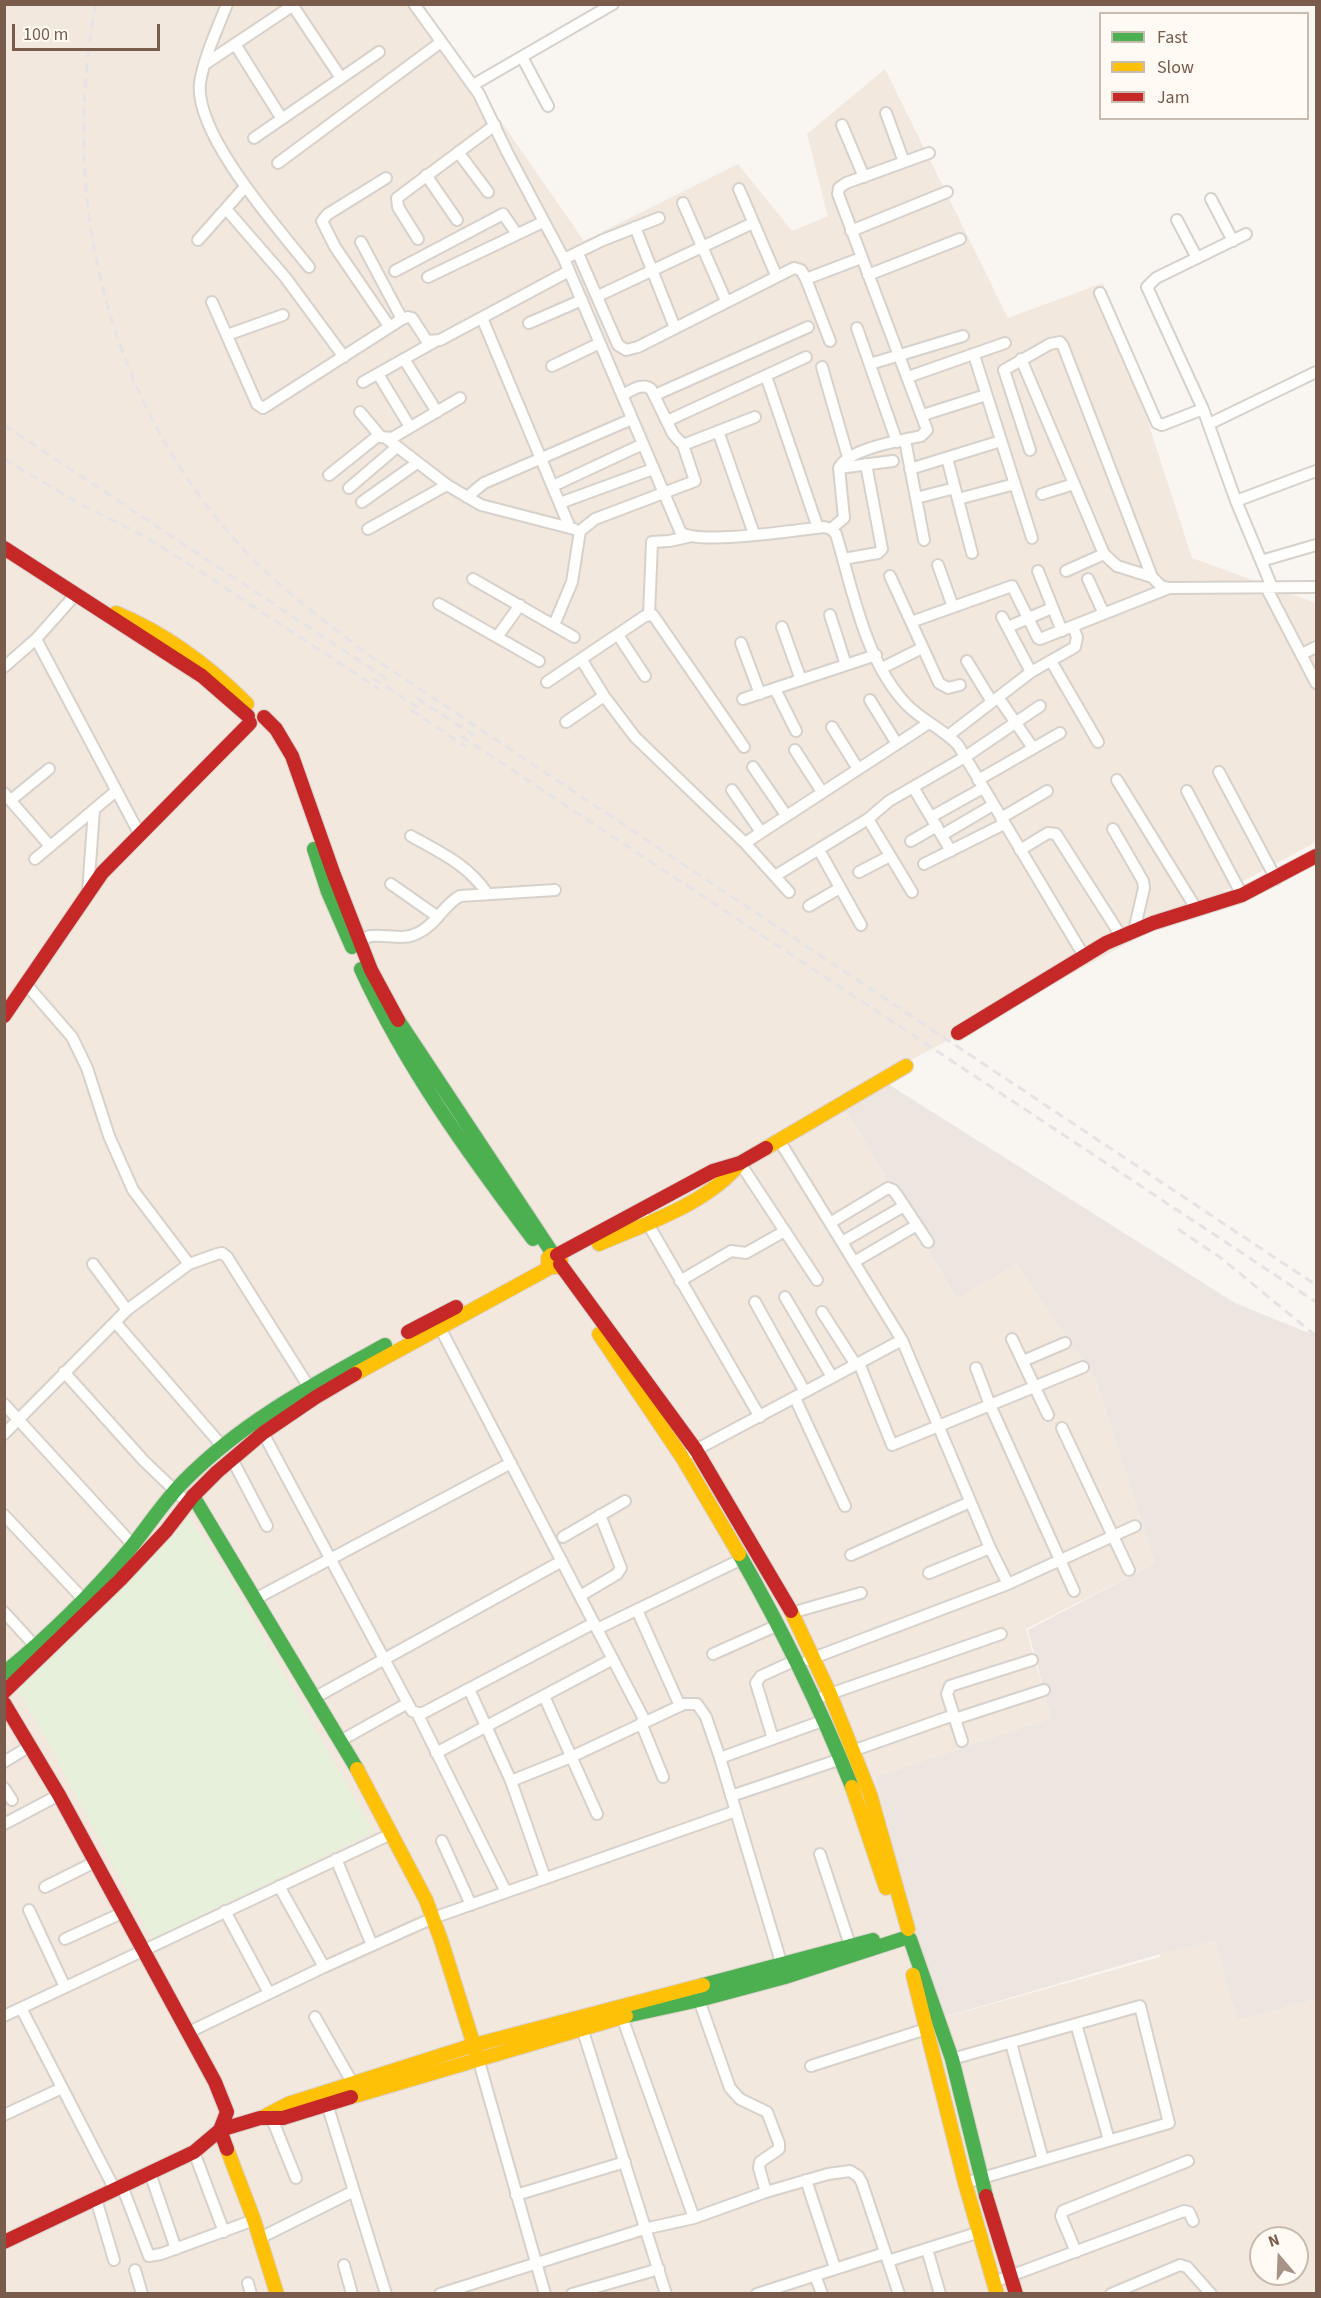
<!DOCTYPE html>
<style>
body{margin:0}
#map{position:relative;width:1321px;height:2298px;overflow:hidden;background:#f9f5f0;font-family:"Source Sans 3",sans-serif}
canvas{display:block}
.frame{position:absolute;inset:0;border:6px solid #7a5c4d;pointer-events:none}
.legend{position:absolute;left:1099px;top:12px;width:210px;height:108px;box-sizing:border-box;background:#fffaf3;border:2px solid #cabbb1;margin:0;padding:8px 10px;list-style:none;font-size:18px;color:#7a5c4d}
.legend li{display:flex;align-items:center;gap:12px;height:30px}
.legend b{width:30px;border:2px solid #cabbb1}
.north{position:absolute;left:1249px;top:2226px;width:60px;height:60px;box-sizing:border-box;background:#fffaf3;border:2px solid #cabbb1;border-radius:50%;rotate:341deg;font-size:16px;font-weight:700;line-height:24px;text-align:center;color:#7a5c4d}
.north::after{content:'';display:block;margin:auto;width:21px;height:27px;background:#a69286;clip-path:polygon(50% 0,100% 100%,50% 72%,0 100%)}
.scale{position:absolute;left:12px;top:24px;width:148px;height:27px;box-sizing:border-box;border:3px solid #7a5c4d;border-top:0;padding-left:8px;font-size:18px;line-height:21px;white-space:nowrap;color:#7a5c4d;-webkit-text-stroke:4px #fffaf3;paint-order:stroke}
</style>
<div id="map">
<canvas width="1321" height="2298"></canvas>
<div class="frame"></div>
<ul class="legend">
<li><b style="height:8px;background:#4caf50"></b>Fast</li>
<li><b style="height:8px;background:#ffc107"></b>Slow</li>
<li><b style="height:8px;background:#c62828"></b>Jam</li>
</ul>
<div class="north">N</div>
<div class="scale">100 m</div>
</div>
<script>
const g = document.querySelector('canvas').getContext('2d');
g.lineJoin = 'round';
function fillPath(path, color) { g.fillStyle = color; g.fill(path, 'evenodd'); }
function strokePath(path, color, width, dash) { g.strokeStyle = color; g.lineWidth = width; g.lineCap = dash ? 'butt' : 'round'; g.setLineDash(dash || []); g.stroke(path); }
fillPath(new Path2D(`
 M5,5H420L584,241L738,164L792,231L828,216L807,134L885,69L1008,318L1103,283L1192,558L1316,603V842L872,1081L846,1110L955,1297L1017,1264L1096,1380L1155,1563L1026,1629L1051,1718L875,1777L938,2019L1160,1957V1954L1215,1941L1237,2020L1316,1999V2293L5,2294ZM1261,2238H1297V2274H1261Z`), '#f2e8de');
fillPath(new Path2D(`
 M888,1084L1235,1303L1316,1336V1999L1237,2020L1215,1941L1160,1954L937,2019L875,1777L1051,1718L1028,1630L1155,1563L1096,1380L1017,1264L956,1298L846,1110Z`), '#ede5e0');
fillPath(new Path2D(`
 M181,1505L233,1585L374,1832L152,1939L44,1735L13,1684Z`), '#e7f0db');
const street = new Path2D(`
 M227,4C217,30 204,57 200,83C194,134 278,228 309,267
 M414,4L479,94L507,152L564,259L681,533C704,545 795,530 824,527L831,529L836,534C853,591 865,661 907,705C923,721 943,729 958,745L1084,956
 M293,6L341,78
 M235,44L282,119
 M522,57L548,106
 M205,64L295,4
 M473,85L613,4
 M886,113L904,162
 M842,125L864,177
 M254,138L379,52
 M458,152L488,192
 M278,163L441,42
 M426,175L457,220
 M386,178L328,214L322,221L335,247L389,326
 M739,189L776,275
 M1211,199L1233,241
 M683,203L726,301
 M226,209L285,277L344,357
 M1177,220L1197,258
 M635,227L675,328
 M851,231L947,192
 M1246,234L1156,278L1147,287L1203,409L1236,501L1272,587
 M418,239L398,207L397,198L495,125
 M198,240L245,187
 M361,242L402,319
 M580,258L618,345L626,350L638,347L794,268L801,270L806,279L830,341
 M564,259L603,240L659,218
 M395,271L503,214L517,234
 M868,275L960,239
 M428,277L543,222
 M806,279L861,258
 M1100,293L1157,423L1162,425L1203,409
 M598,296L753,223
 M212,302L257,404L263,408L402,319L408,317L412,318L427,341L440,340L569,271
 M482,318L570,528
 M529,323L582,300
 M857,328L897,442
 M227,335L283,315
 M974,355L1032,538
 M404,359L437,412
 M1021,359L1104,554L1117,566L1152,577
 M870,364L963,336
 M552,366L600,343
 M822,367L848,457
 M378,374L410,427
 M766,376L818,528
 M908,377L1005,343
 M363,382L436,341
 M655,395L808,327
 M360,412L381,437L392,438L460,398
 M923,415L986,395
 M667,421L806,357
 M1209,424L1316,372
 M718,431L754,534
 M386,438L447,485L481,505L574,529
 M905,440L924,540
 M683,445L755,417
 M1030,450L1004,370L1050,344L1060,342L1063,346L1152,577L1161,586L1169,588L1316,587
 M947,458L972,553
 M839,468L893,461
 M910,469L1001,441
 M329,475L379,435
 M553,486L643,444
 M349,488L397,447
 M1042,494L1074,484
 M467,497L484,483L632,419
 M916,498L955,488
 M958,499L1015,484
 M1236,501L1316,471
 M362,502L417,463
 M560,503L653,469
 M368,529L447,485
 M831,529L844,518L839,468C849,448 900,441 921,436L927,430L838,194L839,188L846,183L929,153
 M843,559L878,553L882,549L866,464
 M1261,561L1316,545
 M938,565L953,607
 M1038,571L1062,631
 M1066,571L1104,554
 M890,576L939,683L948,688L960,685
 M473,579L574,637
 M1088,579L1104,614
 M1266,587L1316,683
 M439,604L539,661
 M649,615L652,542L669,541L688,537
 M830,615L846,665
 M1002,617L1031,672
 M911,622L1012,586L1038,638L1040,639L1169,588
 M554,625L572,582L580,531L595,519L695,481L683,445L673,434L651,389C642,382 631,391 622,395
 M782,627L801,680
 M1008,627L1052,608
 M618,635L645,676
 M497,637L520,605
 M36,639L140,835
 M741,643L760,694
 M1302,654L1316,647
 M581,659L604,696L635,737L745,843L789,892
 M967,661L992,702
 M1051,661L1098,742
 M4,667L36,639L76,594
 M882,668L922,648
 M547,682L645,616L653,615L744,747
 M775,689L796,731
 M998,697L1033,748
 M743,699L876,655
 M870,700L897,744
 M566,722L604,696
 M832,727L858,769
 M949,735L1031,672L1075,647L1077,637L1073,627
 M795,750L822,792
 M753,767L786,815
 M1219,772L1276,879
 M978,780L1060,733
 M1117,780L1197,910
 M913,787L951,851
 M732,790L761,832
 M1187,791L1242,895
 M4,793L50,846
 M11,800L49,769
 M931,817L983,788
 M1001,818L1047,791
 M868,819L912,892
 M1113,829L1143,881L1144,888L1134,931
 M942,835L993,805
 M411,836C441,853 467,864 487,893
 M911,841L937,826
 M745,843L929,723
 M819,850L861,925
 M1020,850L1048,833L1056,834L1121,936
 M35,859L116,791
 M924,864L1004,824
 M859,872L890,856
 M775,876L868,819L889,801L965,757L1040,706
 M391,884L438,917
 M88,891L94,810
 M809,906L840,888
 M354,943C359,941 365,937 371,936C387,934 403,941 418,933C436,925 443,905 460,896L555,890
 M26,984L72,1037L87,1068L109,1136L133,1190L189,1264
 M779,1140L902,1340L990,1548L1008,1584
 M740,1163L817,1280
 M644,1217L760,1417
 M830,1223L888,1188L893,1190L897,1195L928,1242
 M842,1242L904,1206
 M854,1262L917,1225
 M93,1264L127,1310
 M680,1281L731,1251L746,1253L785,1231
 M785,1297L832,1377
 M755,1302L805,1392
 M822,1312L856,1365
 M115,1322L223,1447
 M437,1322L645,1721
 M1012,1339L1048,1415
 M1023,1361L1065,1343
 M859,1363L892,1445L1083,1367
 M976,1368L990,1405L1074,1591
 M64,1372L144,1461L188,1503
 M795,1398L845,1506
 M4,1404L133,1545
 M1062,1428L1129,1570
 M263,1433L412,1711L417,1713H423L594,1623
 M4,1434L127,1310L189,1264L217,1254L222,1253L227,1257L312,1392
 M690,1453L902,1340
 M232,1459L267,1526
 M4,1515L84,1600
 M563,1537L625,1501
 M851,1555L970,1502
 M929,1573L990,1548
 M580,1596L617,1574L621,1568L600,1515
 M255,1599L511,1463
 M637,1610L680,1706
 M4,1612L36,1647
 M791,1613L861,1593
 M597,1629L742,1559
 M713,1654L778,1625
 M808,1660L1008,1584L1135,1526
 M469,1689L511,1781
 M544,1696L597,1814
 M824,1696L1001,1634
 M314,1698L562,1561
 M417,1713L506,1892
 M955,1719L1044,1690
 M641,1723L663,1777
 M773,1739L756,1683L761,1676L796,1660
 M340,1741L408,1703
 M962,1741L947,1694L950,1686L1032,1660
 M852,1751L954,1715
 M436,1753L613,1659
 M720,1758L825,1720
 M4,1762L30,1746
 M4,1788L12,1800
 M731,1796L841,1759
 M4,1824L59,1795
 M442,1841L471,1905
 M820,1854L850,1945
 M336,1859L372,1945
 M545,1878L511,1781L571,1757L684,1704H697L706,1717L720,1758L783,1969
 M279,1886L324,1967
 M45,1887L95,1862
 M29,1910L65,1987
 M225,1911L269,1993
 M65,1939L122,1913
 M699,2000L730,2088L740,2099L767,2112L779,2143V2149L760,2162L759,2168L766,2192
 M21,2008L115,2190
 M4,2016L391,1834
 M315,2017L353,2084
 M622,2017L694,2218
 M1076,2024L1109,2140
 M582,2028L666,2294
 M187,2033L324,1967L433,1918L736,1811
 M1011,2043L1043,2160
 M478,2058L545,2294
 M952,2059L1140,2006L1169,2123L965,2183
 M811,2066L926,2029
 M327,2104L386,2294
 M270,2114L296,2178
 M4,2115L62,2088
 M194,2152L224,2232
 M150,2173L176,2249
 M806,2180L835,2268
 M122,2186L149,2256L161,2254L254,2220
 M516,2195L625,2162
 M96,2199L114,2260
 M260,2238L354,2191
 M927,2249L940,2294
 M1076,2252L1061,2216L1063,2211L1188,2161
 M888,2261L980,2232
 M344,2265L352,2294
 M135,2270L142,2294
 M815,2275L822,2294
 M994,2282L1184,2211L1189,2212L1193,2221
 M248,2283L251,2294
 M440,2294L644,2229L694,2218L766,2192L828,2174L850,2171L858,2176L862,2183L899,2294
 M572,2294L659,2269
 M757,2294L885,2253
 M1111,2294L1180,2265L1187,2267L1211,2294`);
const fast = new Path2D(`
 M314,849L328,892L352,947
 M361,969C406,1067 468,1153 533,1239
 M398,1020L553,1254
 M193,1496L357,1769
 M739,1554C782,1629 820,1707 852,1787
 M4,1673C49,1636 90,1596 128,1551C147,1528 163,1502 185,1480C242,1422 314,1384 385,1345
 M910,1939L952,2059L986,2196
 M703,1985L873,1940
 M626,2016L699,2000L785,1977L902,1939`);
const slow = new Path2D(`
 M116,613C167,634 208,665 247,704
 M766,1148L906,1066
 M599,1244C645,1224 709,1203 740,1163
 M599,1334L682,1457L739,1554
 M355,1374L551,1267H557L561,1261L557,1255H551L548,1258V1264L551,1267
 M791,1611L830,1694L870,1794L908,1929
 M357,1769L426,1900L441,1940L476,2052
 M852,1787L886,1888
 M913,1975L965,2183L997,2294
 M351,2097L626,2016
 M263,2117L288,2104L474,2045L703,1985
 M227,2149L254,2220L277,2294`);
const jam = new Path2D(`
 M4,548L202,676L248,716
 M264,717L276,729L292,756L334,875L371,970L398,1020
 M4,1016L102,873L250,723
 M958,1033L1106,943L1153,923L1242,895L1316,856
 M557,1255L713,1171L740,1163L766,1148
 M560,1264L696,1450L791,1611
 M408,1332L456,1307
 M4,1692L121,1579L166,1531L193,1496L217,1472L263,1433L316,1397L355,1374
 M4,1703L59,1795L215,2082L227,2112L220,2130L227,2149
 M986,2196L1016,2294
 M4,2242L194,2152L220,2130L260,2118H283L351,2097`);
strokePath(street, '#d7d1cb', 14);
strokePath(fast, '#d9d2cb', 16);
strokePath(slow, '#d9d2cb', 16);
strokePath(jam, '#d9d2cb', 16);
strokePath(street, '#fefefd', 10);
strokePath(fast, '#4caf50', 14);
strokePath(slow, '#ffc107', 14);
strokePath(jam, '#c62828', 14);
strokePath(new Path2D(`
 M96,4C59,195 105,393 235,540C275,585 325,622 373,658L1316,1285
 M4,425L387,679
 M4,459L84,506L140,534L181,559L379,689
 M373,678L423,711
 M417,698L475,736
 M411,710L466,747
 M461,736L1316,1302
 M1178,1229L1221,1258L1316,1336`), '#e6e3e7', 3, [9, 6]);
</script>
